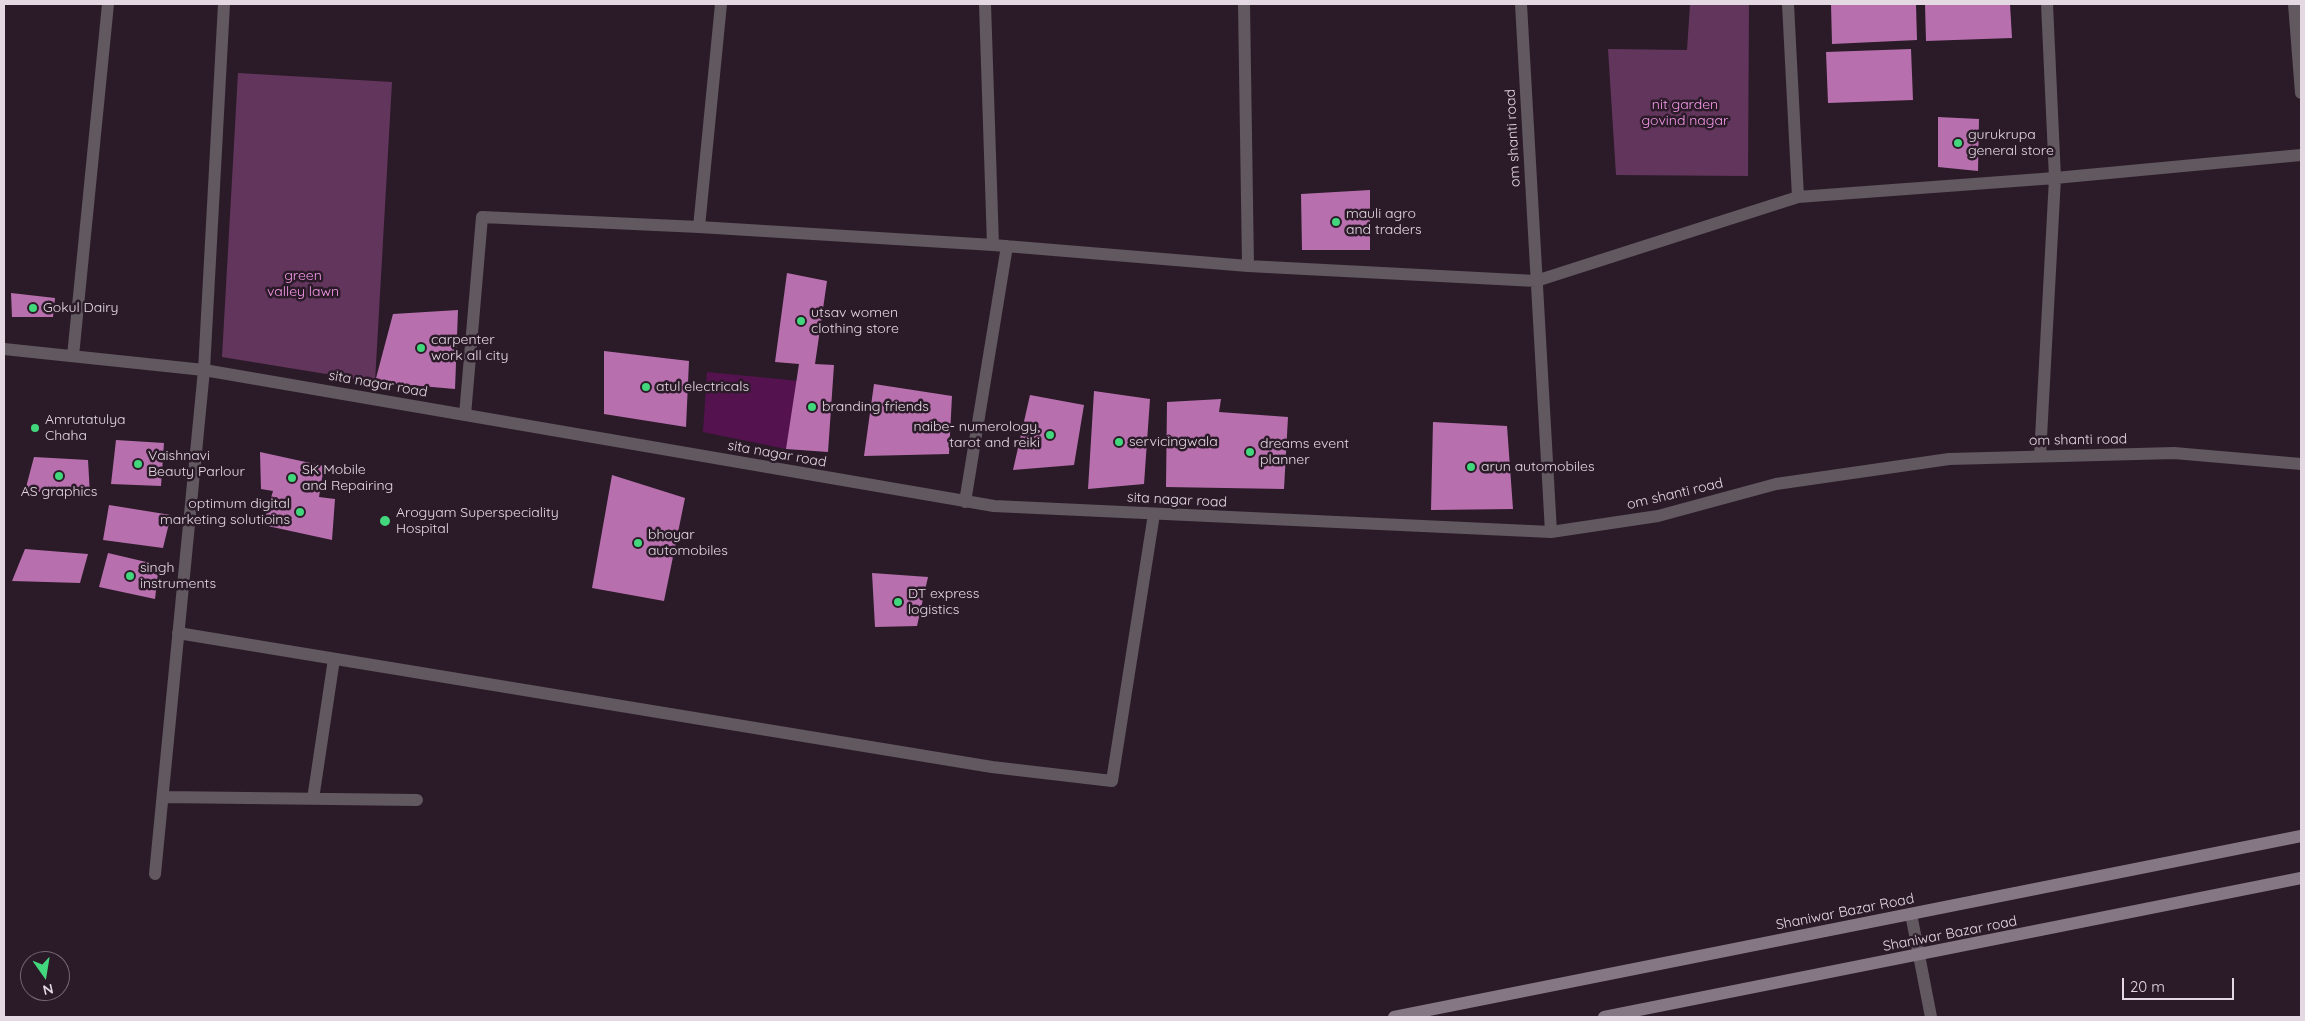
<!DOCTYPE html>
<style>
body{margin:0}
#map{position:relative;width:2305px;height:1021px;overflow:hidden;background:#2b1b29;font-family:Quicksand,sans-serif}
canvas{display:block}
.frame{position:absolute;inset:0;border:5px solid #e4d9e2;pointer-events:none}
.north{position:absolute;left:20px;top:951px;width:50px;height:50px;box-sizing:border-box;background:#2b1b29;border:1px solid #756773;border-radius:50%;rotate:167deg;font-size:14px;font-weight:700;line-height:20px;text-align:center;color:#e4d9e2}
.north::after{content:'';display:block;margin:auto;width:18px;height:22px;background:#42d77c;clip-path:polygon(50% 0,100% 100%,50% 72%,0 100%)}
.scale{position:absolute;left:2122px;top:978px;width:112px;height:22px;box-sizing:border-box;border:2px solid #e4d9e2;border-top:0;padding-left:6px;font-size:15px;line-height:18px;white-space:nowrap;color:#e4d9e2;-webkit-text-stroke:4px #2b1b29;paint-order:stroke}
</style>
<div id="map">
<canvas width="2305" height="1021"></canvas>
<div class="frame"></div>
<div class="north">N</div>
<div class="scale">20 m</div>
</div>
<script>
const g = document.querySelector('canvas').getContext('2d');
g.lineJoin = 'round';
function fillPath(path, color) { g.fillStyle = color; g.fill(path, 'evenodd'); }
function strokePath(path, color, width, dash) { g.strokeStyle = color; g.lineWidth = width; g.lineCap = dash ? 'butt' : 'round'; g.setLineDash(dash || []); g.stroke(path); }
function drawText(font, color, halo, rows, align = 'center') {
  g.font = font + ' Quicksand,sans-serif'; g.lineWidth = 5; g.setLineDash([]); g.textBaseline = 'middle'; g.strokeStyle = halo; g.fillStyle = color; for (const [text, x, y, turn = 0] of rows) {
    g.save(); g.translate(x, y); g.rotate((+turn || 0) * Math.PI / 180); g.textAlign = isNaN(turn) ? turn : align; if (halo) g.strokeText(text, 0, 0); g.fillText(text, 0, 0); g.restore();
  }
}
fillPath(new Path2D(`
 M1690,4H1749L1748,176L1616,175L1608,49L1687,50Z
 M238,73L392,82L375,382L222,357Z`), '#62355c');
fillPath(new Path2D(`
 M707,372L810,382L786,449L703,432Z`), '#54134e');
fillPath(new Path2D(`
 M1831,4H1916L1917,40L1832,44Z
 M1925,4H2010L2012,38L1926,41Z
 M1911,49L1913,100L1828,103L1826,52Z
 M1938,117L1979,119L1978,171L1938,167Z
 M1370,190V250H1302L1301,194Z
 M787,273L827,281L815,364L834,365L828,452L786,449L799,364L775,362Z
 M11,293L55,298L53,317H12Z
 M458,310L455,389L375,382L393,314Z
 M604,351L689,361L686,427L604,414Z
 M874,384L952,396L949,454L864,456Z
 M1094,391L1150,399L1144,484L1088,489Z
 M1030,395L1084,405L1074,465L1013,470Z
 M1221,399L1219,412L1288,417L1284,489L1166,487L1167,402Z
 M1433,422L1507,426L1513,509L1431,510Z
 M116,440L164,443L161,486L111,484Z
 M260,452L324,466L319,497L335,499L332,540L263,525L273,491L261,489Z
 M34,457L88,460L90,495L25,491Z
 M612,475L685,498L664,601L592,588Z
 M109,505L171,515L163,548L103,540Z
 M25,549L88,554L80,583L12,581Z
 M108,553L159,565L155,599L99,587Z
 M872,573L928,577L917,626L875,627Z`), '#b770ad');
strokePath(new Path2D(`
 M985,4L993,245
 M1244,4L1248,266
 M1521,4L1551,532L1658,516L1776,484L1949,459L2174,453L2301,464
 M1788,4L1798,197L2055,178L2301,155
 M2294,4L2301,93
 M699,227L721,4
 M4,349L204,370L994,506L1551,532
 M73,356L108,4
 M465,415L482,217L699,227L993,245L1248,266L1536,281L1798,197
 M2040,456L2055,178L2047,4
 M965,502L1007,246
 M178,633L992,767L1112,781L1154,514
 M163,797L417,800
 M313,799L334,659
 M155,874L204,370L224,4
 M1911,914L1931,1017`), '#615860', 12);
strokePath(new Path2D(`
 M1394,1017L2301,836
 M1604,1017L2301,878`), '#857783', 12);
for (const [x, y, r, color] of [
 [1958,143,5,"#42d77c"],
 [1336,222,5,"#42d77c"],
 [33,308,5,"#42d77c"],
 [801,321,5,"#42d77c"],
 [421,348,5,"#42d77c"],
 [646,387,5,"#42d77c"],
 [812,407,5,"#42d77c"],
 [35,428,5,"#42d77c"],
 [1050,435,5,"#42d77c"],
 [1119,442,5,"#42d77c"],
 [1250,452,5,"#42d77c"],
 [138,464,5,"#42d77c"],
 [1471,467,5,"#42d77c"],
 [59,476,5,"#42d77c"],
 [292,478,5,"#42d77c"],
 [300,512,5,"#42d77c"],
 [385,521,6,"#42d77c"],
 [638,543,5,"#42d77c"],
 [130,576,5,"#42d77c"],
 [898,602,5,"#42d77c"]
]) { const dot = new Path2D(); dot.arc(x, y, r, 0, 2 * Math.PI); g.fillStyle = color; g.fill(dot); strokePath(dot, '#2b1b29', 2); }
drawText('14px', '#f89aeb', '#2b1b29', [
 ["nit garden",1685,105],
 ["govind nagar",1685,121],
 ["green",303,276],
 ["valley lawn",303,292]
]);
drawText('14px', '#e4d9e2', '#2b1b29', [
 ["gurukrupa",1968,135],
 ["general store",1968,151],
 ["mauli agro",1346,214],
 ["and traders",1346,230],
 ["Gokul Dairy",43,308],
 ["utsav women",811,313],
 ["clothing store",811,329],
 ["carpenter",431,340],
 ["work all city",431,356],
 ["atul electricals",656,387],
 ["branding friends",822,407],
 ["Amrutatulya",45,420],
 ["Chaha",45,436],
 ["naibe- numerology,",1040,427,"right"],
 ["tarot and reiki",1040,443,"right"],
 ["servicingwala",1129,442],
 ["dreams event",1260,444],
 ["planner",1260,460],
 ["Vaishnavi",148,456],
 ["Beauty Parlour",148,472],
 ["arun automobiles",1481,467],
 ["SK Mobile",302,470],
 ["and Repairing",302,486],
 ["AS graphics",59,492,"center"],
 ["optimum digital",290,504,"right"],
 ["marketing solutioins",290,520,"right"],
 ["Arogyam Superspeciality",396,513],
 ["Hospital",396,529],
 ["bhoyar",648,535],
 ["automobiles",648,551],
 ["singh",140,568],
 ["instruments",140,584],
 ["DT express",908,594],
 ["logistics",908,610]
], 'left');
drawText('14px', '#e4d9e2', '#2b1b29', [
 ["om shanti road",1513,138,-93],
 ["sita nagar road",378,384,10],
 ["om shanti road",2078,440,-1],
 ["sita nagar road",777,454,10],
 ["om shanti road",1675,494,-13],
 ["sita nagar road",1177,500,3],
 ["Shaniwar Bazar Road",1845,912,-11],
 ["Shaniwar Bazar road",1950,934,-11]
]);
</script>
